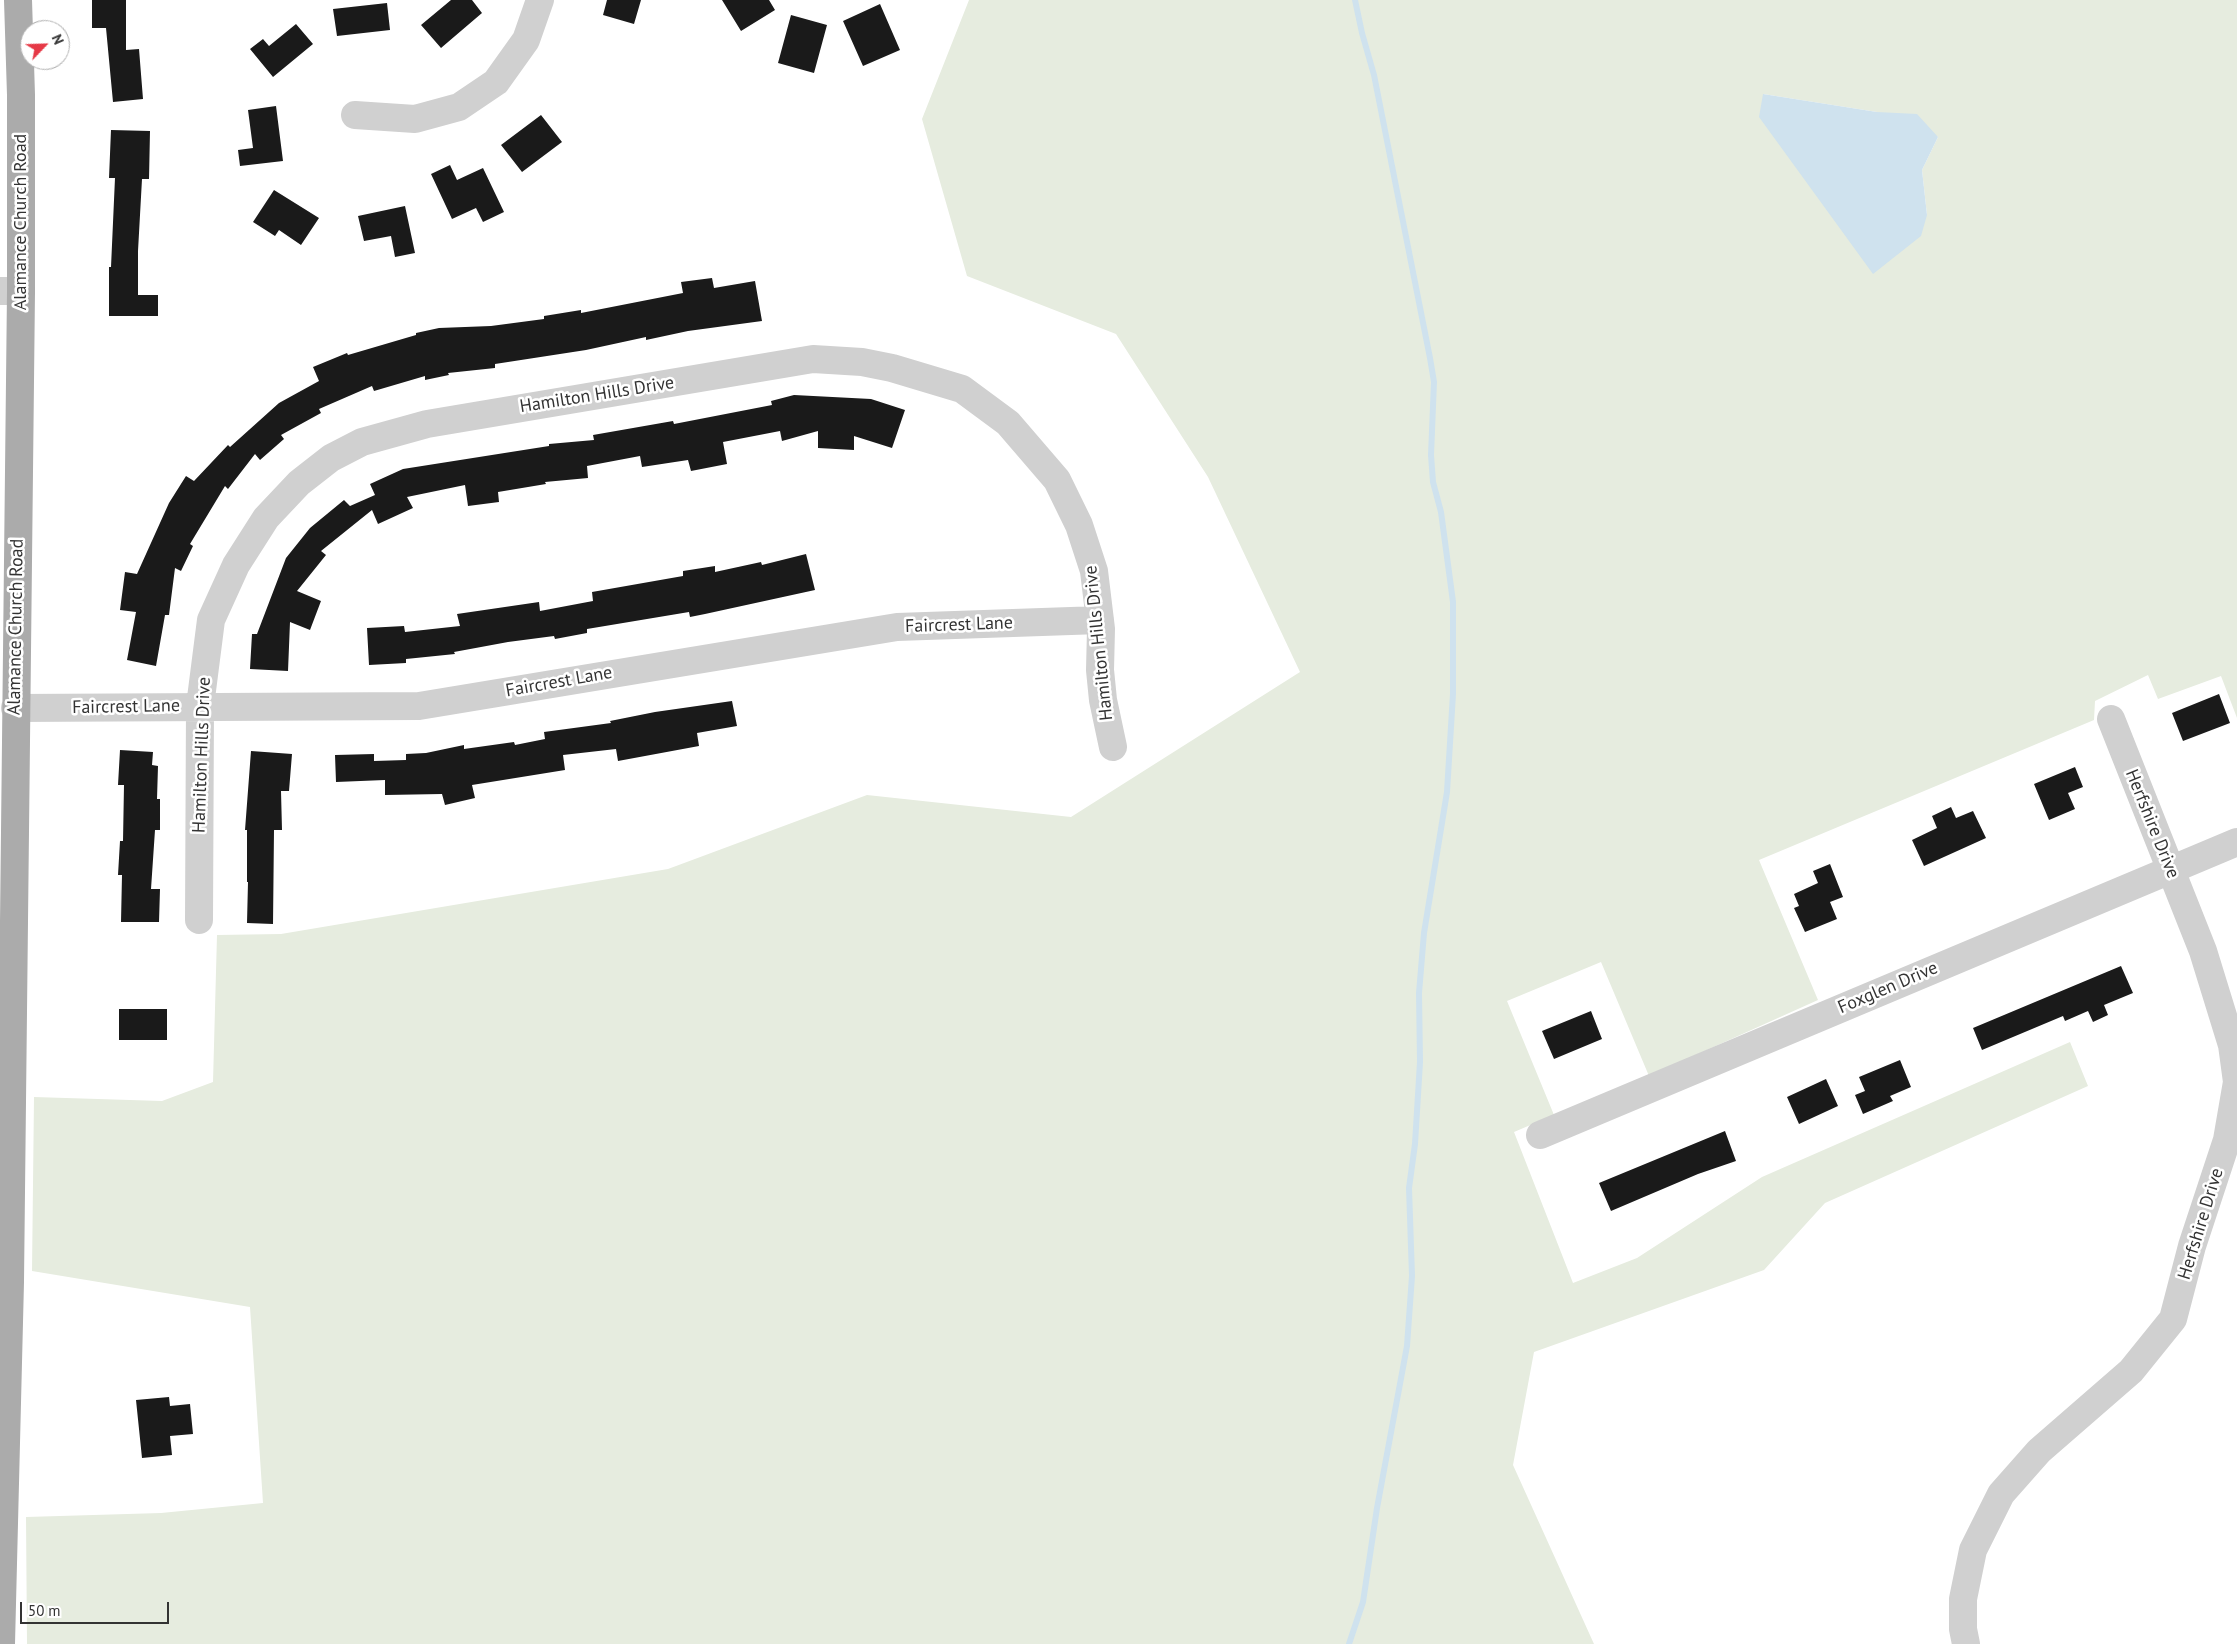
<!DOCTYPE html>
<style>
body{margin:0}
#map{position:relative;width:2237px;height:1644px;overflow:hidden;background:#fff;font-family:"PT Sans",sans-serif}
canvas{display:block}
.north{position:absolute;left:20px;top:20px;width:50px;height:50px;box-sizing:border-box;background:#fff;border:1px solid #adadad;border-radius:50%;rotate:66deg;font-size:14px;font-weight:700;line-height:20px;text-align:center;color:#333}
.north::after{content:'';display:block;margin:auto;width:18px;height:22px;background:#e63946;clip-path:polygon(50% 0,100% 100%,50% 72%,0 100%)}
.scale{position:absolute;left:20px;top:1602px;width:149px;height:22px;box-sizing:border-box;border:2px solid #333;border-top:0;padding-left:6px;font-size:15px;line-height:18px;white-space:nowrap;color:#333;-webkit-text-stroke:4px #fff;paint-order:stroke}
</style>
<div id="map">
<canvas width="2237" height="1644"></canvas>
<div class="north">N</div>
<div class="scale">50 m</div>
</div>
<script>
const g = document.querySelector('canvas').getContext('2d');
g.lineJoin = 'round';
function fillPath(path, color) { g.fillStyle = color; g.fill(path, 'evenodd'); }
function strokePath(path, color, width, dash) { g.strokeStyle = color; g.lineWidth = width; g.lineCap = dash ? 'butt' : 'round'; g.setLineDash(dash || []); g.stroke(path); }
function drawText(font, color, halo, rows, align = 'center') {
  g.font = font + ' "PT Sans",sans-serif'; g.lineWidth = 5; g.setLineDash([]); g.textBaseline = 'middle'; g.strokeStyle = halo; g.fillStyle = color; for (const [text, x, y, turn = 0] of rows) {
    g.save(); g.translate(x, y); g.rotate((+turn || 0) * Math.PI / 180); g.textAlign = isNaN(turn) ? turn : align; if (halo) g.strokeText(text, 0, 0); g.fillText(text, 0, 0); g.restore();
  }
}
fillPath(new Path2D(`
 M969,0H2237V718L2221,676L2158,699L2148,675L2095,701L2094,720L1759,860L1818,1000L1649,1076L1601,962L1507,1001L1554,1115L1514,1132L1573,1283L1637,1258L1762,1177L2070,1042L2088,1086L1825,1203L1764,1270L1534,1352L1513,1465L1594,1644H27L26,1517L161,1513L263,1503L250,1307L32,1271L34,1097L162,1101L213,1082L217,935L281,934L668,869L867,795L1071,817L1300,672L1208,477L1116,334L967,276L922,119ZM1763,94L1877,112L1938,137L1922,170L1927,215Z`), '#e6ecdf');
fillPath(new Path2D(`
 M1763,94L1877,112L1917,114L1938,137L1922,170L1927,215L1921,236L1873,274L1759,117Z`), '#cfe2ee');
strokePath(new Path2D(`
 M1349,1644L1363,1602L1377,1508L1407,1346L1412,1276L1409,1188L1415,1144L1420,1062L1419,993L1424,933L1447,792L1453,694V602L1441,512L1433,482L1431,455L1434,382L1430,358L1374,75L1362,33L1355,0`), '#cfe2ee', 6);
fillPath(new Path2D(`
 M92,0H126V50L139,49L143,99L113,102L106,28H92Z
 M451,0H472L482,13L441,48L421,25Z
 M607,0H641L634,24L603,15Z
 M722,0H769L775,10L741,31Z
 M387,3L390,30L337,36L333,9Z
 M880,4L900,50L863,66L843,21Z
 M791,15L827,25L814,73L778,63Z
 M296,24L313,44L273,77L250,49L263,39L269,46Z
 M276,106L283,161L240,166L238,150L253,148L248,110Z
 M541,115L562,142L522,172L501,145Z
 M111,130L150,131L149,179H142L138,251V295H158V316H109V267H111L115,178H109Z
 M450,165L457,180L483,168L504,212L483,222L476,208L452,219L431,174Z
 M274,190L319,218L301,245L279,230L275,236L253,222Z
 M405,206L415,253L395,257L391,236L364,241L358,216Z
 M712,278L714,288L755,281L762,321L688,331L646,340V337L586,350L495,364V368L448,373L449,375L425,380V376L374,391L372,386L319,409L321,413L281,435L284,439L260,460L255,454L228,489L225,486L190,544L193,546L181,571L175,568L169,615H165L156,666L127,660L136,612L120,610L125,572L137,574L169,503L186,476L194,481L228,445L230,447L279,403L319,381L313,367L347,353L348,355L416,335V333L439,328L491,326L544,319V316L581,310V313L683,293L681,282Z
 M794,395L871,399L905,410L892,448L854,436V450L818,448V431L782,441L780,431L723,442L727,464L691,471L688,460L642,467L640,456L587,466L588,478L545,482L546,484L498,492L499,502L468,506L465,485L407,497L413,508L378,524L372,510L321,551L326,555L297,591L321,601L310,630L290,622L288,671L250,669L252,634H257L286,558L310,528L344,500L350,506L375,495L370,484L403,469L549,446V444L594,440L593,435L673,421L674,424L772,405L771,401Z
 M806,554L815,590L705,614L690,617L689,612L587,629V633L555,639L554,636L508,642L454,652L455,654L406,659V663L369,665L367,628L404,626L405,632L460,626L457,614L539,602L540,611L593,601L592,592L683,576V571L715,566V572L761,562L762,565Z
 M2219,694L2230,723L2183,741L2172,713Z
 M732,701L737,726L697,733L699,746L618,761L616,749L563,755L565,770L472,785L475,798L445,805L442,794L385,795V780L336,782L335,755L374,754V761L406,760V754L426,753L464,745V749L514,742L515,745L545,739L544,732L611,723L610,721L655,712Z
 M120,750L153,752L152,765L158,766L157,799H160V830H155L151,889H160L159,922H121L122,875H118L120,841H123L124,785H118Z
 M251,751L292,754L289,791H281L282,830H274L273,924L247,923L248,882H247V830H245Z
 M2075,767L2083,787L2068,793L2075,809L2049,820L2034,784Z
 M1951,807L1956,818L1973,811L1986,838L1924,866L1912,840L1937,828L1932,816Z
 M1830,864L1843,897L1830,902L1837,919L1805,932L1794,908L1799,906L1794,894L1818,883L1813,871Z
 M2121,966L2133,993L2104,1005L2108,1015L2093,1022L2088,1011L2065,1021L2063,1016L1982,1050L1973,1028Z
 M119,1009H167V1040H119Z
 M1591,1011L1602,1039L1554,1059L1542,1031Z
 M1900,1060L1911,1087L1890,1096L1893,1101L1863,1114L1855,1095L1865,1091L1859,1077Z
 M1826,1079L1838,1106L1799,1124L1787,1097Z
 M1725,1131L1736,1161L1698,1174L1611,1211L1599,1183Z
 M169,1397L170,1406L190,1404L193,1434L170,1436L172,1455L142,1458L136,1400Z`), '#1a1a1a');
strokePath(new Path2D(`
 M355,115L415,119L459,107L496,82L526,40L540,0
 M0,291H21
 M15,708L419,706L897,627L1100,620
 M199,920L200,706L211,620L236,565L266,518L299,483L331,458L362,442L427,424L813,359L862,362L892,368L962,389L1008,423L1057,480L1079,525L1094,571L1101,629L1100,670L1103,700L1113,747
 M1540,1135L2237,842
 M1966,1644L1963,1629V1599L1973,1550L2001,1494L2039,1451L2131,1371L2173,1319L2192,1246L2227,1140L2237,1082L2232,1045L2203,951L2111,719`), '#d0d0d0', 28);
strokePath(new Path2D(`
 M1,1644L10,1282L21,291V95L18,0`), '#ababab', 28);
drawText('18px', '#333', '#fff', [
 ["Alamance Church Road",21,222,-90],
 ["Hamilton Hills Drive",597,395,-9],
 ["Faircrest Lane",959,625,-2],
 ["Alamance Church Road",16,627,-89],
 ["Hamilton Hills Drive",1099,643,-96],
 ["Faircrest Lane",559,682,-10],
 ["Faircrest Lane",126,707,-1],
 ["Hamilton Hills Drive",202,755,-88],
 ["Herfshire Drive",2152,824,68],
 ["Foxglen Drive",1888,988,-23],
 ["Herfshire Drive",2201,1224,-73]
]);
</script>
